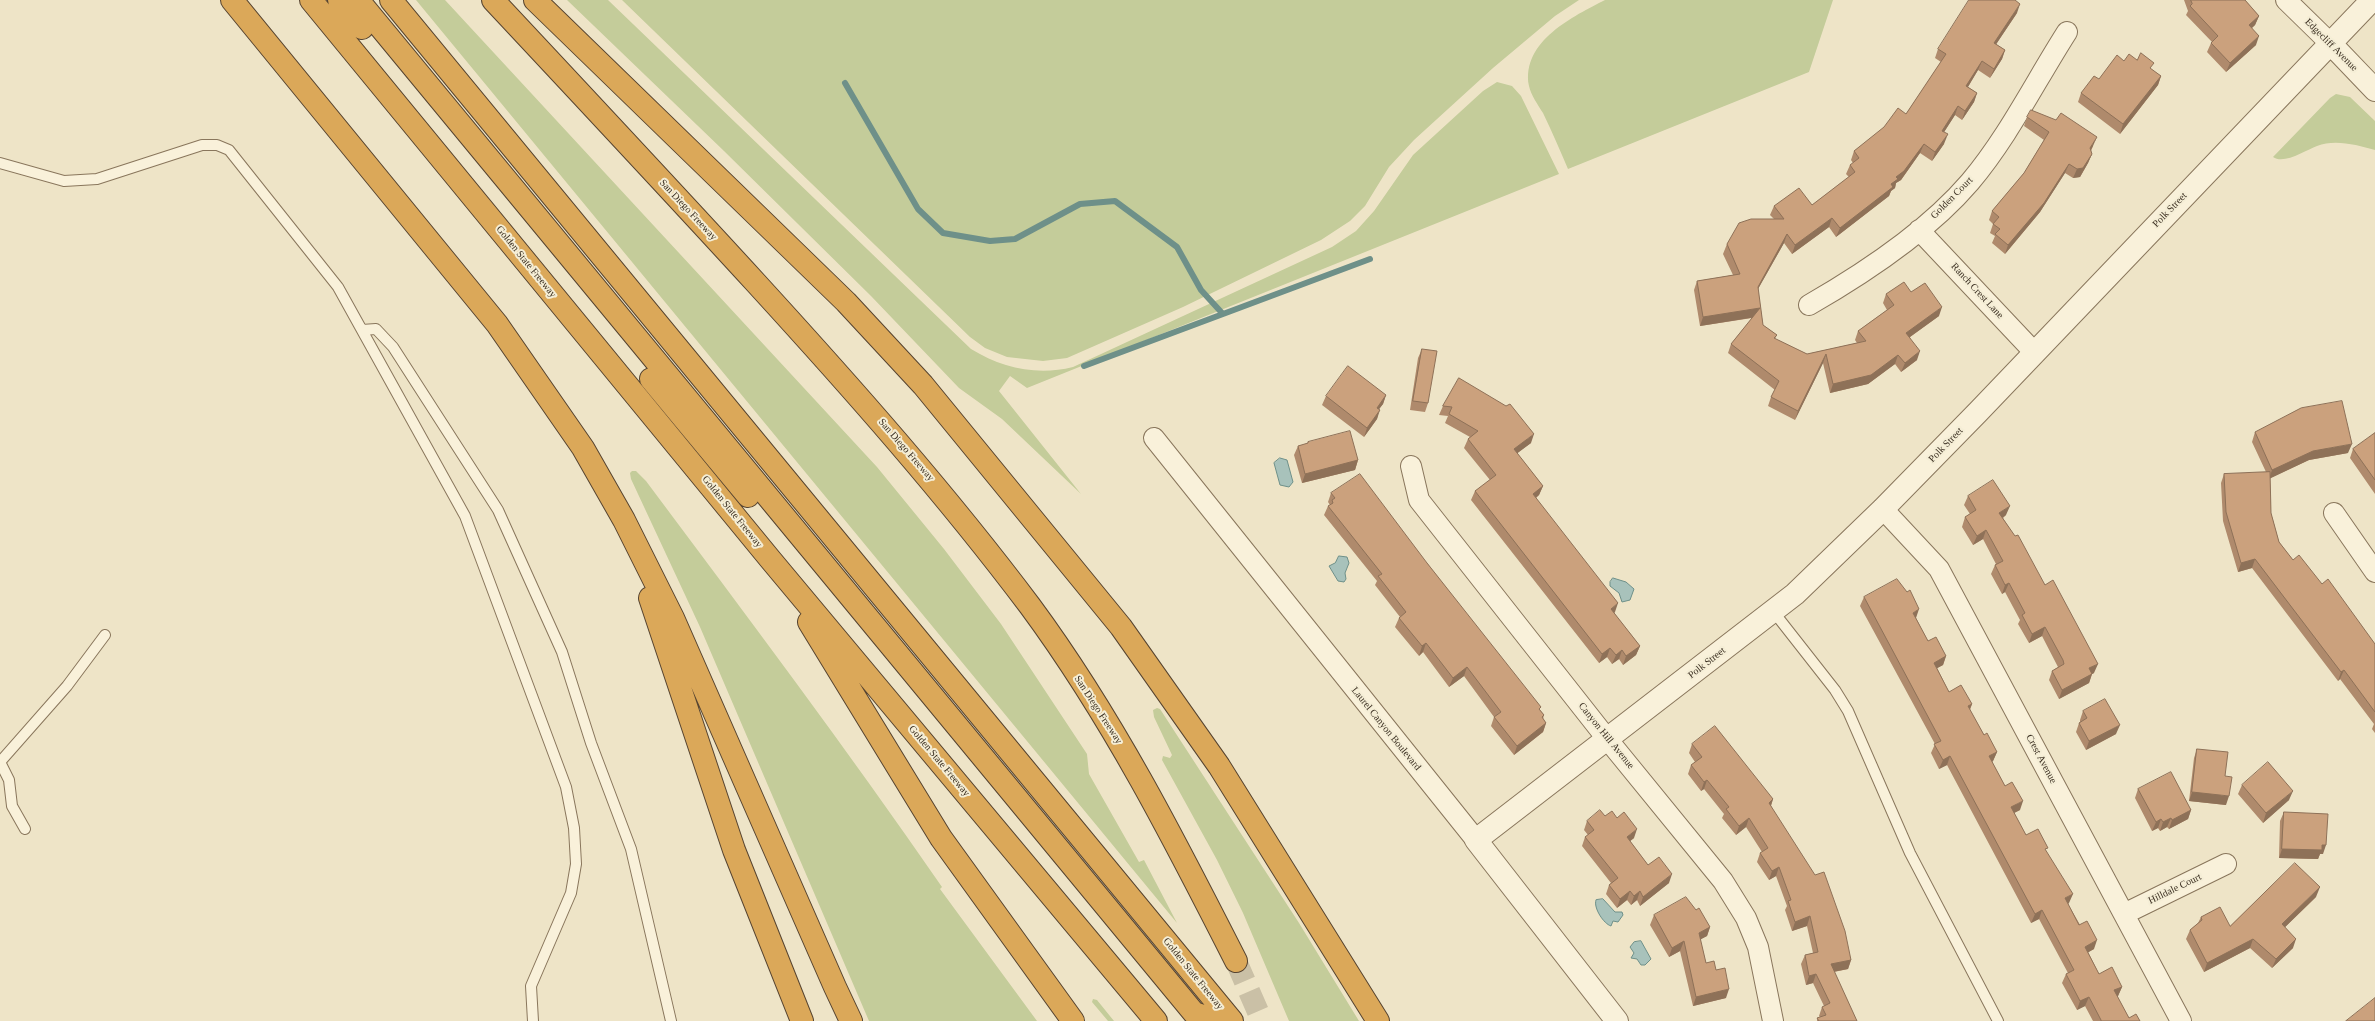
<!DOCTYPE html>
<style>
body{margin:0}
canvas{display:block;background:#eee4c7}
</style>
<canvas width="2375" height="1021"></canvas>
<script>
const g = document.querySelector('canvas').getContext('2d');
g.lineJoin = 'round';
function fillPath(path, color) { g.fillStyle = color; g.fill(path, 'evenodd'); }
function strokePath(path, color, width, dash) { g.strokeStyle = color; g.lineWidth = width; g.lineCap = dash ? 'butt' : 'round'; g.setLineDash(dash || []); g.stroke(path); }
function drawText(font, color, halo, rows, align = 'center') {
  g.font = font + ' Georgia,serif'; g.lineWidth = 4; g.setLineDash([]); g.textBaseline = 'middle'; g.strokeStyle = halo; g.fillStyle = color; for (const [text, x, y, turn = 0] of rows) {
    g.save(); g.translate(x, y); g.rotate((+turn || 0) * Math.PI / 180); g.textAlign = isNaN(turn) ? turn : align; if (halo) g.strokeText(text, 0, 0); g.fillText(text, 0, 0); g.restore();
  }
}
fillPath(new Path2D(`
 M416,0H445L877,467L944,549L1001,624L1087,754L1089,774L1139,862L1144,860L1177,923Z
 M567,0H608L971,349C1002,368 1037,376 1073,367L1332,247L1356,231L1374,211L1413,155L1483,91L1497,82L1512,86L1521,96L1559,174L1027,388L1010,376L999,391L1081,494L1002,419L959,388L871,296L724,151Z
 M622,0H1579L1555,16L1493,68L1414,140L1389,167L1365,206L1350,221L1321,240L1183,307L1067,358L1043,361L1007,357L985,348L970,337Z
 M1605,0H1833L1809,72L1568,169C1560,150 1552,132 1543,113C1538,105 1531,95 1529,86C1521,41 1574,16 1605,0Z
 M2336,94L2350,97L2375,121V150C2357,145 2335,139 2317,146C2306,150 2284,165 2273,157L2330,98Z
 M632,471H636L646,481C746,615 847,749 942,887L940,889L1037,1021H869L700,627L631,479L630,473Z
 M1157,708L1160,709L1299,923L1359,1021H1289L1243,913L1217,860L1162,760L1163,756L1170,758L1172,755L1154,717L1153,710Z
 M1093,999L1097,1000L1114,1021H1108L1092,1002Z`), '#c4cc9a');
const water = new Path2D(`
 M1280,458L1287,460L1293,482L1289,487L1280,485L1274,463Z
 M1339,556L1347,557L1349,563L1345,573L1346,579L1344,582L1338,581L1329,566L1335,563Z
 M1613,578L1626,582L1634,589L1630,600L1622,602L1619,593L1610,586V582Z
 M1603,899L1615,912H1622L1623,915L1618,922L1613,921L1611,926C1604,924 1593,908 1596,900Z
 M1641,941L1651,959L1645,965H1641L1637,959L1631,958L1634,953L1630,947L1634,942Z`);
fillPath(water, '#a8c2bb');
strokePath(water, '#6e9089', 1);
strokePath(new Path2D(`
 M845,83L918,209L943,233L990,241L1015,239L1080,204L1115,201L1177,247L1201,290L1222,313
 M1084,366L1370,259`), '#6e9089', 6);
strokePath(new Path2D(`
 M1236,961L1262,1021`), '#cac0a6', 22, [22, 11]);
const service = new Path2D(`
 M0,163L64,181L97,179L202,145H217L229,150L338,287L465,516L566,787L574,828L576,864L571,893L531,986L533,1021
 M362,330L376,329L393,347L498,510L562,652L591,743L631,849L671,1021
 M1773,611L1835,690L1848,711L1910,853L1998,1021
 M0,762L67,686L105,635
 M0,762L9,780L12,806L25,829`);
const minor = new Path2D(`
 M2286,0L2331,44
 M1919,230L2034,352
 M1809,305C1863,274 1929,230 1970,182C2008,137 2035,82 2067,32
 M1154,438L1476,840
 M1411,466L1419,500L1608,740L1723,881L1746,918L1758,947L1773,1021
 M1883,509L1939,569L2181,1021
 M2334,513L2375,572
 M2124,914L2226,864`);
const tertiary = new Path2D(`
 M2331,44L2375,90
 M1617,1021L1476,840L1795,594L1883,509L1978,412L2372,0`);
const motorway = new Path2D(`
 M232,0L497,324L583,448L624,520L673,618L835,987L851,1021
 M311,0L770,559L1156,1021
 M339,0L362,28
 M358,0L1194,1013L1217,1021
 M391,0L1232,1021
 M493,0C581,94 669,188 756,283C852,388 945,493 1030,606C1112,717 1174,839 1236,961
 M535,0L846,302L923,385L1121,627L1219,766L1378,1021
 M651,379L748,496
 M650,598L734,850L802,1021
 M809,622L941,838L1073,1021`);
strokePath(service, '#89765c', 12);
strokePath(minor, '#89765c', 22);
strokePath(tertiary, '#89765c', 24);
strokePath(motorway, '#574430', 24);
strokePath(service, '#f9f1da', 10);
strokePath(minor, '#f9f1da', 20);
strokePath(tertiary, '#f9f1da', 22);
strokePath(motorway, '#dba859', 22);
fillPath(new Path2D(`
 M2184,0H2245L2259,16L2255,25L2252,28L2256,45L2226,72L2207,52L2211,43L2212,42L2186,15L2188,11Z
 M2017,13L1996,44L2005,50L2002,59L1990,78L1978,70L1968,87L1977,93L1974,102L1962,120L1955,115L1944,132V144L1932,161L1920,153L1901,180L1896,183L1895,188L1891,191L1889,196L1836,237L1829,227L1792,254L1784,243L1758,289L1763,325L1777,335L1775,339L1807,354L1857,343L1855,340L1858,331L1887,310L1883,303L1886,294L1911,292L1939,316L1910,337L1917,360L1901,372L1895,364L1868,384L1830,393L1823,363L1795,420L1768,406L1771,397L1775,390L1728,353L1731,344L1752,318L1700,326L1694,290L1697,281L1733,275L1723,254L1727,244L1774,219L1770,215L1774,206L1812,205L1849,177L1846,174L1850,165L1853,163L1851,160L1854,151L1906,114L1941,62L1935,58L1938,49Z
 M2137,60L2161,76L2158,85L2120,134L2078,102L2081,93L2099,79L2124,61Z
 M2027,117L2093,146L2091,151L2092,154L2088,163L2080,177L2073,178L2065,173L2040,212L2005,254L1992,243L1995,236L1990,233L1993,224L1989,220L1992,211L2024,173L2044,140L2024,126Z
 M1422,349L1428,403L1425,412L1410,410L1418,358Z
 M1459,378L1531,443L1517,453L1543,486L1539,495L1536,498L1615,612L1614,613L1640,646L1636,655L1623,665L1619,659L1612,664L1607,657L1599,663L1471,500L1475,491L1490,480L1464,448L1468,439L1470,437L1445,423L1448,416L1439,415L1443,406Z
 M1386,395L1383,404L1379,409L1377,419L1364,437L1322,405L1326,396Z
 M2255,432L2348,453L2309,460L2270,478L2271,513L2279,542L2293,560L2322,584L2375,644V733L2372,729L2374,724L2340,679L2338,681L2252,568L2238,572L2223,521L2221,483L2224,474L2266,472L2252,442Z
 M2375,433V494L2350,458L2353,449Z
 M1308,442L1358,460L1355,470L1302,483L1294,455L1298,446L1307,444Z
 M1331,493L1427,563L1544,715L1543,719L1546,723L1543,732L1514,755L1491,726L1494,717L1464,676L1449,687L1423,652L1419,656L1395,627L1399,618L1400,617L1375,585L1377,581L1324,515L1328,506L1330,505L1328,502Z
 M1968,496L2006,515L2003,518L2045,585L2094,673L2092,674L2089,683L2059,699L2049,680L2052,671L2058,667L2042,636L2029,643L2018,624L2020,620L2005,592L2002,594L1991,574L1995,565L1996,564L1983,539L1973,545L1962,527L1965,517L1970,514L1964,505Z
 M1864,597L1916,618L1928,641L1946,656L1943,665L1937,668L1949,692L1972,704L1970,710L1984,735L1997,752L1993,761L1992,762L2005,786L2020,810L2014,813L2026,835L2046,851L2069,903L2068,904L2094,949L2088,952L2099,974L2122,987L2118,996H2117L2129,1018L2140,1021H2093L2085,1006L2077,1010L2062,983L2066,974L2068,973L2039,919L2031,923L1947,765L1939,769L1931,753L1935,744L1860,606Z
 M2083,711L2116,734L2086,750L2076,732L2079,723L2080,722V720Z
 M1692,744L1773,799L1771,806L1851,960L1848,969L1834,972L1857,1021H1817V1018L1820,1017L1819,1016L1822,1007L1824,1006L1813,983L1806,985L1801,964L1805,955L1813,953L1807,926L1792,931L1785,910L1787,906L1776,876L1769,880L1757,862L1760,853L1762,852L1746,827L1736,835L1722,818L1724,814L1704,789L1701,791L1688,774L1691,765L1695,762L1689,753Z
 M2197,749L2226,805L2189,801L2194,758Z
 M2242,785L2289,800L2263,823L2238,794Z
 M2138,789L2191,810L2188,819L2169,829L2167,827L2160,831L2158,828L2152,831L2135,798Z
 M2284,812L2323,854H2320L2318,859L2279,858L2280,821Z
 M1605,816L1634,838L1630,841L1648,865L1669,883L1640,906L1637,900L1631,905L1627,900L1617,908L1606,894L1609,885L1611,883L1582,846L1585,837L1588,835L1584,830L1587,821Z
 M2316,897L2285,927L2293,948L2272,968L2250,948L2204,972L2186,939L2190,930L2198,923L2201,917L2230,926Z
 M1654,915L1710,927L1707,936L1700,939L1706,963L1716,970L1726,998L1693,1006L1680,951L1669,957L1650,925Z`), '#af8a6c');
fillPath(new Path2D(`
 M2020,4L2017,13L1991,52L1994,43Z
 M2259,16L2255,25L2245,34L2249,25Z
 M2259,36L2256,45L2226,72L2230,63Z
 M2005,50L2002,59L1990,78L1994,69Z
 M1982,61L1978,70L1963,95L1966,86Z
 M2161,76L2158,85L2120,134L2123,124Z
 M1977,93L1974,102L1962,120L1965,111Z
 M1958,106L1955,115L1939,140L1942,131Z
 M1948,134L1944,144L1932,161L1935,152Z
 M2097,137L2093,146L2087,157L2090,148Z
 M1924,144L1920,153L1901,180L1896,183L1895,188L1891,191L1889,196L1836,237L1840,228L1891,184L1896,177Z
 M2092,154L2088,163L2080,177L2073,178L2077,169Z
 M2069,164L2065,173L2040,212L2005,254L2008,245Z
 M1832,218L1829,227L1792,254L1795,245Z
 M1787,234L1784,243L1754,296L1758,287Z
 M1942,307L1939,316L1903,342L1906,333Z
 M1760,308L1756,317L1700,326L1703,317Z
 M1920,351L1917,360L1901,372L1905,363Z
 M1826,354L1823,363L1795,420L1798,411Z
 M1898,355L1895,364L1868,384L1830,393L1833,384Z
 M1386,395L1383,404L1373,417L1377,408Z
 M1380,410L1377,419L1364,437L1367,428Z
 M1534,434L1531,443L1511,458L1514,449Z
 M2352,444L2348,453L2309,460L2269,479L2272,470L2313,451Z
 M1358,460L1355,470L1302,483L1305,474Z
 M1543,486L1539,495L1529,503L1533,494Z
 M2010,506L2006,515L1996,522L1999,513Z
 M1986,530L1983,539L1973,545L1977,536Z
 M2255,559L2252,568L2238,572L2241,563Z
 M2009,583L2005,592L2002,594L2005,585Z
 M1618,603L1615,612L1608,618L1611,609Z
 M1919,609L1916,618L1909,622L1913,613Z
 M2045,627L2042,636L2029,643L2032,634Z
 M1426,643L1423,652L1419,656L1422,646Z
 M1640,646L1636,655L1623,665L1626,656Z
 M1610,648L1607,657L1599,663L1602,654Z
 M1622,650L1619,659L1612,664L1616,655Z
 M1946,656L1943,665L1930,672L1934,663Z
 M2098,664L2094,673L2085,678L2089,668Z
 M1467,667L1464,676L1449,687L1453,678Z
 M2344,670L2340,679L2338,681L2341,672Z
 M2092,674L2089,683L2059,699L2062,690Z
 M1972,704L1968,713V706Z
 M1546,723L1543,732L1514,755L1517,746Z
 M2120,725L2116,734L2086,750L2089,741Z
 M1997,752L1993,761L1986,766L1989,756Z
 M1950,756L1947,765L1939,769L1943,760Z
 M1707,780L1704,789L1701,791L1704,782Z
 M2293,791L2289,800L2263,823L2266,813Z
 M2192,792L2229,796L2226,805L2189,801Z
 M1773,799L1770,808L1769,803Z
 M2023,801L2020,810L2008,816L2011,807Z
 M2191,810L2188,819L2169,829L2172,820Z
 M1749,818L1746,827L1736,835L1739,826Z
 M2171,818L2167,827L2160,831L2163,822Z
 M2161,819L2158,828L2152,831L2156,822Z
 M1637,829L1634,838L1624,846L1627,837Z
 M2322,845H2326L2323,854H2320L2318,859L2279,858L2282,849Z
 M1779,867L1776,876L1769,880L1772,871Z
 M1672,874L1669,883L1640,906L1643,897Z
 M2320,887L2316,897L2279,933L2282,924Z
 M1630,891L1627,900L1617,908L1620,899Z
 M1640,891L1637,900L1631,905L1634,896Z
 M2073,894L2069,903L2061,907L2065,898Z
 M2042,910L2039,919L2031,923L2035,914Z
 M1810,916L1807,926L1792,931L1795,922Z
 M1710,927L1707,936L1696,942L1699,933Z
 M2253,939L2250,948L2204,972L2207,963Z
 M2296,939L2293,948L2272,968L2276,959Z
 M2097,940L2094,949L2082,956L2085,947Z
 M1684,941L1680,951L1669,957L1672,948Z
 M1851,960L1848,969L1827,973L1831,964Z
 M1816,974L1813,983L1806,985L1809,976Z
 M2122,987L2118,996L2111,1000L2114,990Z
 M1729,989L1726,998L1693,1006L1696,997Z
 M2089,997L2085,1006L2077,1010L2080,1001Z`), '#8e7158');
const building = new Path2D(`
 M1969,0H2015L2020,4L1994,43L2005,50L1994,69L1982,61L1966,86L1977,93L1965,111L1958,106L1942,131L1948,134L1935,152L1924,144L1904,171L1896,177L1898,179L1891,184L1893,187L1840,228L1832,218L1795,245L1787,234L1758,287L1763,325L1777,335L1774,338L1807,354L1866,341L1858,331L1894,305L1886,294L1904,282L1911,292L1925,283L1942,307L1906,333L1920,351L1905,363L1898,355L1871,375L1833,384L1826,354L1798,411L1771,397L1779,381L1731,344L1760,308L1703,317L1697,281L1740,274L1727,244L1739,223L1751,219H1784L1774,206L1799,188L1812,205L1855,172L1850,165L1859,158L1854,151L1884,127L1898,108L1906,114L1946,54L1938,49Z
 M2191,0H2245L2259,16L2249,25L2259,36L2230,63L2211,43L2218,36L2190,6L2192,4Z
 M2141,53L2154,63L2150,68L2161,76L2123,124L2081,93L2094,76L2099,79L2117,55L2124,61L2129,54L2137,60Z
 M2031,110L2056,120L2061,113L2097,137L2090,148L2092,154L2083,168L2077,169L2069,164L2044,203L2008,245L1995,234L2000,229L1993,224L1999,217L1992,211L2024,173L2049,132L2027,117Z
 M1422,349L1437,351L1428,403L1413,401Z
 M1348,366L1386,395L1377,408L1380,410L1367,428L1326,396Z
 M1459,378L1506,406L1510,404L1534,434L1514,449L1543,486L1533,494L1618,603L1611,609L1640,646L1626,656L1622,650L1616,655L1610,648L1602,654L1475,491L1496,475L1468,439L1478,431L1449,414L1452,407L1443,406Z
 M2342,401L2352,444L2313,451L2272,470L2255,432L2301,408Z
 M1350,431L1358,460L1305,474L1298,446L1308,443V442Z
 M2375,433V480L2353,449Z
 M2270,472L2271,513L2279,542L2293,560L2299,555L2322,584L2328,579L2375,644V712L2344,670L2341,672L2255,559L2241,563L2226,512L2224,474Z
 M1360,474L1427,563L1541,707L1539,709L1544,715L1542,717L1546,723L1517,746L1494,717L1501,712L1467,667L1453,678L1426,643L1422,646L1399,618L1406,612L1378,576L1382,574L1328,506L1333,503L1332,500L1335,498L1331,493Z
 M1993,480L2010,506L1999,513L2015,536L2018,535L2045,585L2053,580L2098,664L2089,668L2092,674L2062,690L2052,671L2064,664L2063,660L2045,627L2032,634L2022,615L2025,613L2009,583L2005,585L1995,565L2003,561L1986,530L1977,536L1965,517L1976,510L1968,496Z
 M1897,579L1907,592L1910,590L1919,609L1913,613L1928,641L1936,637L1946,656L1934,663L1949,692L1961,685L1972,704L1968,706L1984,735L1987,733L1997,752L1989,756L2005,786L2012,782L2023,801L2011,807L2026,835L2038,829L2048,848L2045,849L2073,894L2065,898L2079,925L2087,921L2097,940L2085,947L2099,974L2112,967L2122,987L2114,990L2129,1018L2136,1014L2140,1021H2101V1020L2089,997L2080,1001L2066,974L2074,970L2042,910L2035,914L1950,756L1943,760L1934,744L1941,741L1864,597Z
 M2105,699L2120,725L2089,741L2079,723L2087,718L2083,711Z
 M1715,726L1773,799L1769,803L1815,875L1824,872L1845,931L1851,960L1831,964L1857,1021H1819L1817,1018L1826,1015L1822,1007L1830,1003L1816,974L1809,976L1805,955L1818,952L1810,916L1795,922L1788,901L1791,900L1779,867L1772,871L1760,853L1768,848L1749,818L1739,826L1726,809L1729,807L1707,780L1704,782L1691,765L1702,757L1692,744Z
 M2197,749L2228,752L2225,776L2232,777L2229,796L2192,792Z
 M2268,762L2293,791L2266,813L2242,785Z
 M2171,772L2191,810L2172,820L2171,818L2163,822L2161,819L2156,822L2138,789Z
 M1600,810L1605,816L1612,811L1617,818L1624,812L1637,829L1627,837L1648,865L1659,857L1672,874L1643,897L1640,891L1634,896L1630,891L1620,899L1609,885L1618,878L1585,837L1594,830L1587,821Z
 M2284,812L2328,814L2326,845H2322V850L2282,849Z
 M2295,863L2320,887L2282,924L2296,939L2276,959L2253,939L2207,963L2190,930L2202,920L2201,917L2220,907L2230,926Z
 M1686,897L1696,910L1699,908L1710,927L1699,933L1706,963L1714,961L1716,970L1725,968L1729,989L1696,997L1684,941L1672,948L1654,915Z
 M2375,998V1021H2346Z`);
fillPath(building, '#cba17d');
strokePath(building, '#8e7158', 1);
drawText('10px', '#3a2e20', '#f5eed6', [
 ["Edgecliff Avenue",2331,45,45],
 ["Golden Court",1952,198,-45],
 ["San Diego Freeway",688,210,47],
 ["Polk Street",2170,210,-46],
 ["Golden State Freeway",526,262,51],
 ["Ranch Crest Lane",1977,291,47],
 ["Polk Street",1946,445,-46],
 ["San Diego Freeway",906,450,49],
 ["Golden State Freeway",732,512,51],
 ["Polk Street",1707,663,-38],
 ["San Diego Freeway",1098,710,57],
 ["Laurel Canyon Boulevard",1386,729,51],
 ["Canyon Hill Avenue",1606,736,51],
 ["Crest Avenue",2041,759,62],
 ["Golden State Freeway",939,761,50],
 ["Hilldale Court",2175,889,-26],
 ["Golden State Freeway",1193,974,51]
]);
</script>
